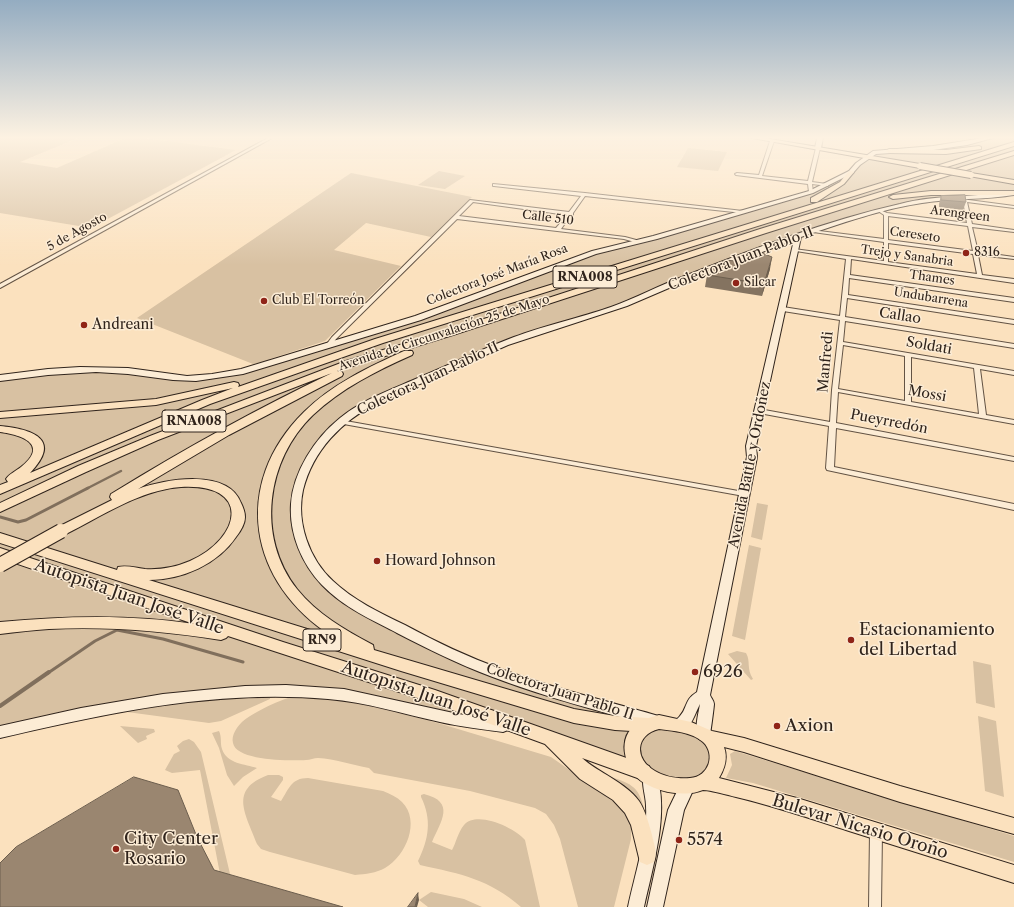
<!DOCTYPE html>
<meta charset="utf-8">
<style>
body{margin:0}
canvas{display:block;background:#fbe1be}
</style>
<canvas width="1014" height="907"></canvas>
<script>
const g = document.querySelector('canvas').getContext('2d');
g.lineJoin = 'round';
function fillPath(path, color) { g.fillStyle = color; g.fill(path, 'evenodd'); }
function strokePath(path, color, width, dash) { g.strokeStyle = color; g.lineWidth = width; g.lineCap = dash ? 'butt' : 'round'; g.setLineDash(dash || []); g.stroke(path); }
function drawText(font, color, halo, rows, align = 'center') {
  g.font = font + ' "Libre Caslon Text",serif'; g.lineWidth = 3; g.setLineDash([]); g.textBaseline = 'middle'; g.strokeStyle = halo; g.fillStyle = color; for (const [text, x, y, turn = 0] of rows) {
    g.save(); g.translate(x, y); g.rotate((+turn || 0) * Math.PI / 180); g.textAlign = isNaN(turn) ? turn : align; if (halo) g.strokeText(text, 0, 0); g.fillText(text, 0, 0); g.restore();
  }
}
fillPath(new Path2D(`
 M0,138H78L20,162L57,168L125,138H144L236,150L91,228L0,213Z
 M990,138H1014V193L910,203L842,221L662,290L528,335L365,405L320,442L297,493L309,560L349,600L509,678L704,735L718,764L687,786L549,738L329,693L191,694L0,732V378L98,370L178,378L220,377L418,318L545,269L629,243L811,192L835,181L875,152L967,143Z
 M688,148L727,152L718,171L677,167Z
 M439,171L465,176L445,189L418,185Z
 M351,173L472,197L431,237L366,223L334,250L401,266L325,341L270,359L268,361L253,364L137,318Z
 M757,503L768,505L762,540L751,537Z
 M749,545L761,548L745,640L732,636Z
 M737,651L746,653C751,661 746,668 753,679L751,680L728,654Z
 M973,661L991,665L995,708L976,703Z
 M270,696V699L221,721L209,723L127,712V711L188,702Z
 M297,696L357,703L391,711L438,723L551,757L601,792L619,806L627,816L631,827V839L614,907H578L560,839L554,825L546,814L535,808L470,791L374,773L369,768C352,765 335,759 318,758C314,758 310,760 306,760C291,761 236,761 233,743C231,735 237,727 242,722C254,712 282,698 297,696Z
 M978,716L996,721L1004,797L985,791Z
 M120,726L154,729L155,732L146,736L147,739L138,743Z
 M219,731C222,737 220,743 222,749C227,764 245,764 257,768L243,777L234,786L227,775L219,748L212,733Z
 M189,739L194,742L201,752L231,878L220,874L200,770L172,773L165,770L174,754L180,751L177,746L183,741Z
 M735,751L1014,836V862L753,783L726,778L732,765L730,754Z
 M268,775H279L283,777V780L271,797L281,801C289,789 291,778 308,778L383,791C390,794 397,797 402,802C421,821 406,856 385,868C376,873 366,874 355,875L270,852L261,849L257,844C246,814 228,790 268,775Z
 M608,776C629,783 639,785 644,809L642,810Z
 M424,794C456,802 441,821 432,842L452,850C456,843 458,832 464,825C477,810 515,828 525,840L540,907H521C489,879 461,874 420,865L418,861C429,839 432,819 421,797V795Z
 M431,892L464,899L482,907H428L419,900Z`), '#d8c1a2');
strokePath(new Path2D(`
 M86,489L121,471`), '#806f5c', 2.5);
strokePath(new Path2D(`
 M0,517L18,522L26,520L88,488
 M48,673L95,641L117,630L163,639L243,662`), '#806f5c', 3);
strokePath(new Path2D(`
 M0,706L49,672`), '#806f5c', 4);
const street = new Path2D(`
 M268,138H272L0,288V284Z
 M772,140L774,141L762,176L808,181L816,148L818,147L820,148L812,182L827,184H828V186L812,184L813,192L811,193L809,192L808,184L736,175L735,174L737,173L759,175L770,141Z
 M493,184L585,193L743,211L745,212L743,213L585,196L573,213V215H571L561,229L625,237L640,241V242L638,243L624,239L457,219L336,339L331,346H327L326,345L332,337L470,200L569,212L581,196L494,186H493ZM473,202L567,215L556,228L459,216Z
 M961,199L1014,206V208L967,202L972,224L1014,230V232L972,227L978,252L1014,257V259L978,255L982,275L1014,279V283L851,259L850,275L1014,298V302L849,278L848,295L1014,320V324L847,298L845,317L1014,344V348L845,321L843,342L1014,371V375L980,369L986,415L1014,420V424L838,392L836,423L1014,457V461L836,428L834,467L1014,504V510L827,470L826,468L829,426L759,413L756,411L759,409L830,422L832,390L840,320L783,311L780,309L783,307L840,316L846,259L796,251H794V249L884,261V242L813,232L811,231V230L884,239V215L878,211L880,210L887,213L967,223L963,201L961,200ZM888,216L968,226L973,251L888,240ZM888,243L973,254L977,274L888,262ZM843,345L905,356V401L838,389ZM911,357L974,368L979,414L911,402Z
 M340,420L744,492L748,494L744,496L338,423L337,422L338,421Z
 M876,827L880,828L882,832L881,907H869L870,832L872,828Z`);
const secondary = new Path2D(`
 M817,138H823L821,148L818,150L815,148Z
 M983,138H993L967,145L933,150L876,154L860,165L853,173L813,193L657,239L596,254L421,320L243,374L196,381L173,380L128,374L96,372L48,375L0,381V375L48,369L80,367L128,368L187,376L212,374L241,369L415,316L592,251L653,236L809,191L849,171L856,163L873,151L933,146Z
 M1014,191V195C984,200 953,198 922,203C881,209 840,224 801,237L756,446L757,457L710,695C711,698 714,701 714,704C714,706 710,738 709,739L704,741L699,739C694,728 698,716 700,704C694,715 690,736 673,730L671,726C673,721 677,720 680,716C688,707 684,700 697,692L747,457L746,446L794,240L683,282L627,306L508,345L377,403C342,421 313,450 303,490C296,522 309,559 333,581C353,600 380,613 405,625C436,642 468,657 501,669C551,688 604,700 655,715L660,717L662,721L660,725L655,727C600,711 544,697 490,676C458,664 428,649 397,633C372,620 343,607 322,585C302,564 289,534 291,504C293,472 315,438 340,418C363,399 393,389 420,377C451,364 482,349 514,337C546,325 579,318 611,307C636,298 658,286 682,277C753,249 825,221 900,204C937,194 976,198 1014,191Z
 M286,685L344,689L458,714L503,720L508,722L510,726L508,730L503,732C482,729 461,727 440,722C403,714 366,702 328,699C217,689 107,713 0,738V726L81,708L163,694L245,686Z
 M650,770L655,772C671,808 652,870 644,907H628C634,878 648,834 646,806C646,795 640,782 645,772Z
 M687,779L692,781L695,786L684,810L663,907H647L668,810L682,781Z`);
const primary = new Path2D(`
 M752,138H764L920,164L923,166L920,168Z
 M971,173L1014,180V184L969,176V174Z
 M659,715L691,722L712,731L744,738L900,786L1014,818V834L900,802L744,752L724,747C728,758 725,768 719,778L797,798L1014,865V883C959,866 904,848 849,831C812,819 774,806 736,797C728,795 710,790 703,790C699,791 695,793 691,793C676,795 658,791 644,783C626,772 616,741 634,726C641,720 651,717 659,715ZM659,729C673,731 692,732 703,742C716,754 709,777 690,778C679,779 665,777 655,771C634,759 635,735 659,729Z`);
const highway = new Path2D(`
 M1014,142V146L383,343L210,404L0,494V485L8,482L6,479C9,474 16,471 21,467C49,445 23,435 0,432V426C32,429 63,439 30,473L202,400L233,388L156,405L0,418V412L156,399L234,382L238,383L239,385L238,387L375,339Z
 M979,146L981,147V149L946,154L889,153L886,151L889,149L946,150Z
 M1014,151V155L766,233L456,334L337,371L342,372L343,374L342,376L229,435L138,489C165,479 228,468 241,503C243,507 245,512 245,517C245,524 240,532 236,537C218,564 182,580 149,580L333,637C248,583 231,484 304,412C332,384 369,367 404,351H412L413,353L412,355C376,371 342,388 313,415C266,460 256,537 297,589C317,614 345,630 373,645L374,650L574,709L615,716L648,718L654,720L656,725L654,730L648,732L615,730L574,723L401,671L0,543V533L117,570L118,567C127,565 136,568 145,569C160,570 176,567 190,561C242,538 252,483 181,487C140,490 102,516 66,534L61,536L56,534L54,531L56,528L112,500L110,497L111,494C183,450 256,409 332,373L158,440L86,472L0,512V503L78,466L150,436L346,361L450,330L760,229Z
 M849,171L854,172L844,184L817,202H811V198L840,182Z
 M931,191H1014V195H931L893,199L889,197L893,195Z
 M0,548L283,642L435,690L649,766L652,772L649,778L643,780L582,758C599,773 625,782 639,801C645,810 649,824 652,835C654,845 658,853 654,862L647,865L640,862L631,825L625,813L613,800L580,779L545,744L433,703L228,636L226,638L221,640C165,631 106,626 49,629C33,630 16,632 0,634V622C64,616 130,614 194,624L0,558Z`);
strokePath(street, '#635344', 2);
strokePath(secondary, '#30241c', 2);
strokePath(primary, '#30241c', 2);
strokePath(highway, '#30241c', 2);
fillPath(street, '#fcecd5');
fillPath(secondary, '#fcecd5');
fillPath(primary, '#fbe1be');
fillPath(highway, '#fbe1be');
const primaryBridge = new Path2D(`
 M920,166L971,175`);
const highwayBridge = new Path2D(`
 M0,565L61,531`);
strokePath(primaryBridge, '#30241c', 8, []);
strokePath(highwayBridge, '#30241c', 16, []);
strokePath(primaryBridge, '#fbe1be', 6);
strokePath(highwayBridge, '#fbe1be', 14);
fillPath(new Path2D(`
 M941,196L966,202L963,210L939,207V204Z
 M770,269L762,296L705,287L707,275Z`), '#847360');
fillPath(new Path2D(`
 M772,257L770,269L762,296L764,284Z
 M418,893L419,900L417,907H415Z`), '#6c5e4e');
const building = new Path2D(`
 M965,195L966,202L941,200V196Z
 M762,253L772,257L764,284L707,275L709,268L725,260L745,262L749,254Z
 M134,777L178,790L197,837L214,870L343,907H0V863L16,847Z
 M418,893L415,907H408Z`);
fillPath(building, '#9a8670');
strokePath(building, '#6c5e4e', 1);
const sky = g.createLinearGradient(0, 0, 0, 265);
sky.addColorStop(0, '#94acc1');
sky.addColorStop(0.52, '#fdf2e2');
sky.addColorStop(1, '#fdf2e200');
g.fillStyle = sky;
g.fillRect(0, 0, 1014, 265);
for (const [x, y, r, color] of [
 [966,253,4,"#8f2418"],
 [736,283,4,"#8f2418"],
 [264,301,4,"#8f2418"],
 [84,325,4,"#8f2418"],
 [377,561,4,"#8f2418"],
 [851,640,4,"#8f2418"],
 [695,672,4,"#8f2418"],
 [777,726,4,"#8f2418"],
 [679,840,4,"#8f2418"],
 [116,849,4,"#8f2418"]
]) { const dot = new Path2D(); dot.arc(x, y, r, 0, 2 * Math.PI); g.fillStyle = color; g.fill(dot); strokePath(dot, '#fcecd5', 1.5); }
drawText('12px', '#30241c', '#fcecd5', [
 ["Arengreen",960,214,7],
 ["Calle 510",548,218,7],
 ["5 de Agosto",77,232,-29],
 ["Cereseto",915,235,8],
 ["Trejo y Sanabria",907,256,8],
 ["Colectora José María Rosa",497,275,-21],
 ["Thames",932,278,8],
 ["Undubarrena",931,298,9],
 ["Avenida de Circunvalación 25 de Mayo",444,333,-18]
]);
drawText('12px', '#30241c', '#fcecd5', [
 ["8316",974,253],
 ["Silcar",744,283],
 ["Club El Torreón",272,301]
], 'left');
for (const [x, y, w] of [
 [585,277,64],
 [194,421,64],
 [322,640,38]
]) { const box = new Path2D(); box.roundRect(x - w / 2, y - 11, w, 22, 3); g.fillStyle = '#fcecd5'; g.fill(box); strokePath(box, '#30241c', 1); }
drawText('bold 13px', '#30241c', null, [
 ["RNA008",585,277],
 ["RNA008",194,421],
 ["RN9",322,640]
]);
drawText('14px', '#30241c', '#fcecd5', [
 ["Colectora Juan Pablo II",741,259,-21],
 ["Callao",900,316,9],
 ["Soldati",929,346,10],
 ["Manfredi",826,362,-85],
 ["Colectora Juan Pablo II",428,379,-25],
 ["Mossi",927,394,10],
 ["Pueyrredón",889,422,11],
 ["Avenida Battle y Ordoñez",750,465,-79],
 ["Colectora Juan Pablo II",560,692,18]
]);
drawText('14px', '#30241c', '#fcecd5', [
 ["Andreani",92,325],
 ["Howard Johnson",385,561]
], 'left');
drawText('17px', '#30241c', '#fcecd5', [
 ["Autopista Juan José Valle",129,597,19],
 ["Autopista Juan José Valle",436,699,19],
 ["Bulevar Nicasio Oroño",860,827,17]
]);
drawText('17px', '#30241c', '#fcecd5', [
 ["Estacionamiento",859,630],
 ["del Libertad",859,650],
 ["6926",703,672],
 ["Axion",785,726],
 ["City Center",124,839],
 ["Rosario",124,859],
 ["5574",687,840]
], 'left');
</script>
